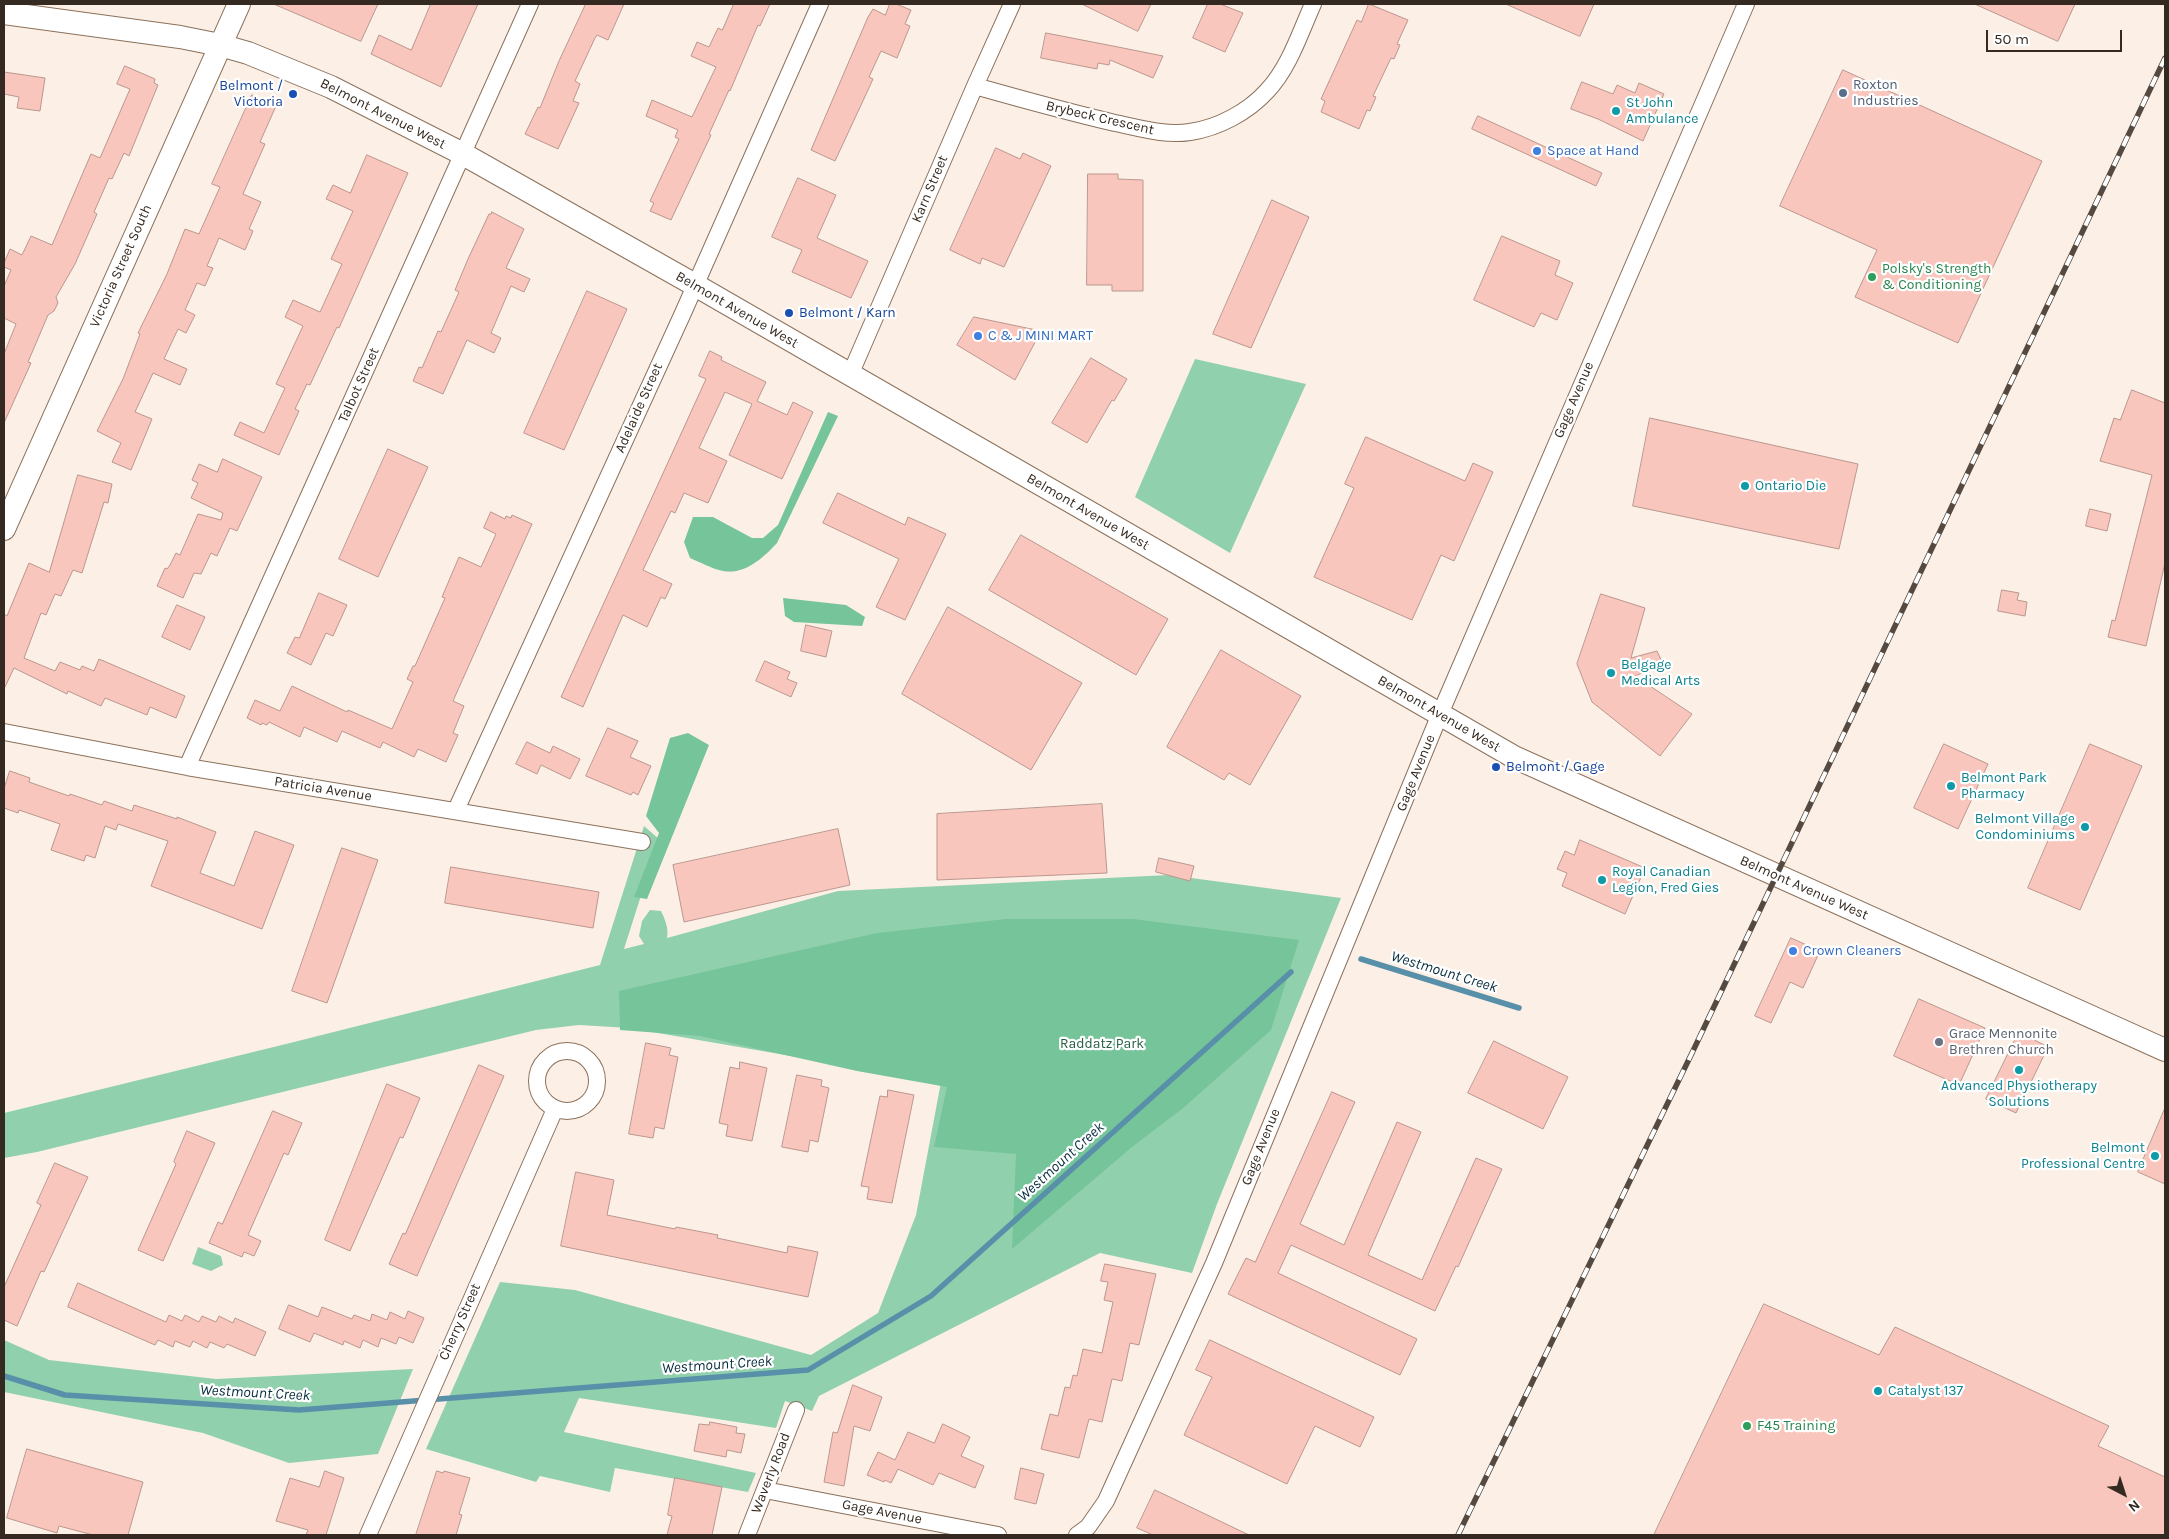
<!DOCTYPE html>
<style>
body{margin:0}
#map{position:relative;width:2169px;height:1539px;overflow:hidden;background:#fcf0e6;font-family:Karla,sans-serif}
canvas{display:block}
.frame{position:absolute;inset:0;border:5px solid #352a21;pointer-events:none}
.north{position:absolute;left:2099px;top:1469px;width:50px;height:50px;-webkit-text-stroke:4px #fff;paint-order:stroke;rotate:140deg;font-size:14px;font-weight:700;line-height:20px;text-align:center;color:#352a21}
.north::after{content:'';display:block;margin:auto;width:18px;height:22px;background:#352a21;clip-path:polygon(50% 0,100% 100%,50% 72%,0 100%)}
.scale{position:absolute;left:1986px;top:30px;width:136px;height:22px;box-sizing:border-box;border:2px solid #352a21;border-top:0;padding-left:6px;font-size:15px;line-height:18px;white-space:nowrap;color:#352a21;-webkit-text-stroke:4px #fff;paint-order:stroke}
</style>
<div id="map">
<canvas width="2169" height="1539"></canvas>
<div class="frame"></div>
<div class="north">N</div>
<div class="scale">50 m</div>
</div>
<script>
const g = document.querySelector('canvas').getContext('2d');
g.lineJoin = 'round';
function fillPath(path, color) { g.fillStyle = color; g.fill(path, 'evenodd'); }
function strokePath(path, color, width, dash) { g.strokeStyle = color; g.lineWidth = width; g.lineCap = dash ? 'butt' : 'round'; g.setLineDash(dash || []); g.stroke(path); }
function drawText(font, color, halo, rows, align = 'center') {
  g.font = font + ' Karla,sans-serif'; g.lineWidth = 4.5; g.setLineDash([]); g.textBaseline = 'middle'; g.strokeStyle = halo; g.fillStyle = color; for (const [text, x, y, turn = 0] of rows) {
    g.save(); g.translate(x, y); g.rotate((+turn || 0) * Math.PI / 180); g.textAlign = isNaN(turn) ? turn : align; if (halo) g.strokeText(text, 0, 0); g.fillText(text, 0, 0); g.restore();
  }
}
fillPath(new Path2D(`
 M1195,359L1306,384L1230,553L1135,497Z
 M644,826L659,839L624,949L644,944L639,936L642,921L650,910L661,911C665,919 669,929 667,938L838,891L1169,875L1341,898L1217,1204L1192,1273L1100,1253L819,1396L812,1411L785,1401L776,1428L579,1398L564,1432L756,1473L748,1492L615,1468L610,1492L540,1476L536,1482L426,1449L500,1282L575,1290L811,1355L878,1313L916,1215L941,1082L629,1028L579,1025L536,1030L37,1152L4,1158V1113L290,1043L600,965Z
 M198,1247L221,1256L223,1265L211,1271L192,1264Z
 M4,1340L49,1360L216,1379L413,1369L378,1454L289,1463L203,1433L4,1392Z`), '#91d0ad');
fillPath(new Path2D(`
 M828,412L838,416L777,543C763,558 745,575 723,571C712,569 700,562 690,558L684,542L693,517H713L752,538H763L778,525Z
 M783,598L846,605L865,617L862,626L794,622L785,616Z
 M688,733L709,745L647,899L634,897L659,833L646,816L670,738Z
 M1006,919H1133L1299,940L1271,1030L1182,1109L1132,1147L1012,1249L1016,1154L934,1147L947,1087L857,1071L700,1036L620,1030L619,991L877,933Z`), '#76c49a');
strokePath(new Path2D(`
 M1361,959L1519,1008
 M4,1376L65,1395L299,1410L808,1370L931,1296L1291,972`), '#5990a9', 5.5);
const building = new Path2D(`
 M274,4H378L361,41Z
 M431,4H478L441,87L371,54L379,35L411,50Z
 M586,4H624L608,40L597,35L595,38L575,81L580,84L573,101L579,103L558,149L525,134L538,107L540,108L559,61Z
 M734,4H770L760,26L758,25L730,91L729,90L709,134L711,135L671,220L650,211L654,203L650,201L679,139L675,137L678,130L646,116L652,100L692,117L716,67L691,56L697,42L709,47L718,28L722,30Z
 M890,4H896L911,10L905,24L910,26L897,58L881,51L869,77L873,79L868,90L835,161L811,150L868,17L873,9L885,15Z
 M1082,4H1151L1138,31Z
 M1208,4H1220L1243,13L1225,52L1193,38Z
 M1369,4L1408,20L1397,44L1400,45L1394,59L1391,58L1373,96L1376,97L1370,111L1367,110L1359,129L1321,112L1325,101L1321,99L1357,20L1361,22Z
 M1506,4H1594L1580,36Z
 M1975,4H2075L2058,41Z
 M1046,33L1113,46L1163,56L1153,78L1110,60L1109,65L1098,63L1097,69L1041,58Z
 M125,66L155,79L154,83L158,85L129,156L124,153L112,179L109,178L94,212L97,214L75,264L56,297L58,303L54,311L48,315L28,362L31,363L4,423V354L16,324L4,318V286L11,270L4,267V263L10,249L22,255L31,236L52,245L91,154L100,158L130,89L117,84Z
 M1843,70L2042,161L1958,343L1855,297L1877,250L1780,206Z
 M4,72L45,78L40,111L17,108L19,97L4,94Z
 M1582,82L1613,94L1617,85L1635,93L1639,83L1664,94L1643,141L1598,119L1571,109Z
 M252,95L276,106L260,142L265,144L243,194L261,202L249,229L253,231L245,250L219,238L207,266L213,268L205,286L197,283L185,310L195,315L186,333L178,329L164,359L187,369L180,385L153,373L135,412L152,419L131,470L112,462L121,443L97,431L123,379L140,334L138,333L167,274L185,229L199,234L220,187L212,184Z
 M1478,116L1602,173L1596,186L1472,129Z
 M996,148L1020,159L1023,153L1051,166L1004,267L982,258L980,264L950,250Z
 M367,155L408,173L339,328L337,327L310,385L307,384L295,409L299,411L279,455L234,435L240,422L264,433L285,388L276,384L303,326L285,317L293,300L320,312L342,264L331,259L353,211L326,199L333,185L350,193Z
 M1088,174H1118V179L1143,180V291H1112V285H1087Z
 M798,178L836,195L817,238L868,261L851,298L792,272L802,250L772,237Z
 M1272,200L1309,217L1251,348L1213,334Z
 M492,212L524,229L506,268L530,279L524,292L511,286L491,333L501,338L494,353L467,340L443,394L413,381L419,367L422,368L438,331L441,332L459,292L455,290L468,259L489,214H491Z
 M1502,236L1560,261L1555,275L1573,283L1557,320L1541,313L1534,327L1474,300Z
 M587,291L627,309L564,450L524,433Z
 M974,317L1041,331L1015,380L957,345Z
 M710,351L722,357L721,360L766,382L757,401L787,415L793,402L813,412L782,479L729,455L752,404L725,392L699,448L727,461L708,503L684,493L675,513L671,511L643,570L672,584L665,599L661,597L647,627L623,615L583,707L561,697L706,379L699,376Z
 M1091,358L1127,379L1114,401L1112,400L1087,443L1052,423Z
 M2132,390L2165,403V563L2146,646L2108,637L2112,620L2115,621L2152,475L2100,461L2114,418L2120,420Z
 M1650,418L1858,464L1839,549L1633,506Z
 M1366,437L1465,481L1473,463L1493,472L1454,561L1441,555L1412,620L1314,577L1354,488L1345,484Z
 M388,449L428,467L378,577L339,559Z
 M223,459L262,477L237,531L230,528L217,556L211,553L201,574L194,573L183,598L157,586L165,568L167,569L170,565L176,553L180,555L198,514L221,520L223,513L191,498L198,483L192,480L199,464L217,472Z
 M78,475L112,484L108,503L104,502L82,573L73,570L61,596L55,594L46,615L41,613L24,658L55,671L60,662L80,670L82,666L94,671L99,659L185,696L176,718L150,707L147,715L105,698L101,706L68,691L67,694L14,668L4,689V614L7,616L29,563L49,572Z
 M838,493L905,525L908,517L946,534L905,620L876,607L899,559L823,523Z
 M2090,509L2111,514L2107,531L2086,526Z
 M491,512L505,519L506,516L511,518L512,515L532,524L453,701L464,706L453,733L458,735L446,762L418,749L414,757L383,742L380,748L342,731L337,742L304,727L300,737L269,722L267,725L262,723L261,725L247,718L255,700L280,711L292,686L347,712L348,710L392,729L413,682L407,679L413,666H415L445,598L442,597L459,557L481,567L496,534L484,528Z
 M1021,535L1168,619L1136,675L989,590Z
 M2002,590L2019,593L2017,600L2027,602L2025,616L1998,611Z
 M319,593L347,605L333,636L326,633L311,665L287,653L295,637L299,638Z
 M1601,594L1645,608L1631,658L1657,651L1663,664L1635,676L1692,714L1660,756L1592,702L1577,664Z
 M177,605L205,617L190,650L162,637Z
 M948,607L1082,683L1031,770L902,694Z
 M806,625L832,631L826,657L801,651Z
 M1221,650L1301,696L1250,785L1229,773L1224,780L1167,747Z
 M765,661L790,672L787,679L797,683L791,697L756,681Z
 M608,728L638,741L630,757L651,766L638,795L633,792L631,795L586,776Z
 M527,742L550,753L553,746L580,759L570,779L541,765L537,774L516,764Z
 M1944,744L1988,764L1958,829L1914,808Z
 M2090,744L2142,766L2080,910L2028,888Z
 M10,771L30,778L29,782L69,796L70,794L102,805L104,801L132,811L134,805L177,819V817L216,832L200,873L234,886L255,831L294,845L262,929L151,886L168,841L118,824L116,830L105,826L95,858L86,855L84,861L51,850L60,824L19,810L18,813L4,808V789Z
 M1102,804L1107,873L937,880V814Z
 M838,829L850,885L684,922L673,865Z
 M1580,840L1645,868L1625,914L1562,886L1567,873L1557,869L1565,851L1574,855Z
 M342,848L378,860L327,1003L292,991Z
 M1159,858L1194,866L1190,881L1156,872Z
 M451,867L599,892L593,928L445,903Z
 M1791,938L1820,951L1803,988L1790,982L1771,1023L1755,1016Z
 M1919,999L1985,1028L1959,1085L1894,1056Z
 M2019,1032L2048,1047L2016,1113L1986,1099Z
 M1494,1041L1568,1077L1543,1129L1468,1093Z
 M646,1043L671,1048L669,1055L678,1057L664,1129L655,1127L653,1138L629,1134Z
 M740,1062L767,1068L752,1141L726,1136L728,1125L719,1123L730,1067L739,1069Z
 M479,1065L504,1076L417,1276L389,1264L403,1233L405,1234Z
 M797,1075L822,1080L821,1086L829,1088L818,1142L810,1140L808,1152L782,1147Z
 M387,1084L420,1098L403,1138L400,1137L350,1251L325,1240Z
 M888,1090L914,1095L892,1203L867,1199L869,1187L861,1186L880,1096L887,1097Z
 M1332,1092L1355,1102L1300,1224L1344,1245L1397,1122L1421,1132L1368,1255L1422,1280L1476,1158L1502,1169L1458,1267L1456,1266L1435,1311L1291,1245L1278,1273L1417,1339L1400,1375L1228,1294L1246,1258L1255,1262Z
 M2165,1108V1184L2138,1172Z
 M273,1111L302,1123L288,1155L284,1153L248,1235L261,1241L254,1256L244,1252L242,1257L209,1243L218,1222L222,1224Z
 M187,1131L215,1143L163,1261L138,1250L176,1164L174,1162Z
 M55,1163L88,1177L44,1272L41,1271L17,1326L4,1320V1287L41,1205L37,1203Z
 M576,1172L614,1180L607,1215L675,1229L676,1227L718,1235L717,1238L787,1253L788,1246L818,1252L808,1297L561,1246Z
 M1105,1264L1156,1274L1139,1345L1130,1343L1122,1381L1112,1379L1102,1422L1089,1419L1079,1458L1041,1449L1050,1414L1058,1416L1065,1387L1070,1388L1073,1375L1077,1376L1083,1349L1102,1353L1113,1302L1104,1300L1108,1282L1101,1281Z
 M78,1283L166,1322L169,1315L182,1321L185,1315L199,1322L202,1316L216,1322L219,1316L233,1323L235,1318L266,1332L255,1356L227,1344L224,1348L210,1342L207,1348L193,1341L190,1347L175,1341L173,1347L158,1340L155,1345L68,1307Z
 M1764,1304L1879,1355L1895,1327L2109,1426L2098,1446L2165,1477V1535H1654Z
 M289,1305L318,1317L322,1307L352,1319L354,1315L370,1321L372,1314L387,1320L390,1312L405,1319L408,1311L424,1318L413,1343L399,1337L396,1344L381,1338L378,1347L363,1340L360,1348L344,1341L343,1345L314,1333L310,1342L279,1329Z
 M1210,1340L1374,1417L1360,1447L1315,1426L1287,1484L1184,1435L1212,1377L1196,1370Z
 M853,1385L882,1397L870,1431L854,1426L844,1486L824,1482L833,1432L837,1433Z
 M710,1422L737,1427L736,1433L745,1434L741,1453L727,1450L726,1457L694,1451L699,1424L709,1425Z
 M943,1424L970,1437L961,1456L984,1466L975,1488L939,1473L933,1485L898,1469L891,1483L885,1480L884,1482L867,1475L878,1452L895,1460L908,1432L934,1443Z
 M27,1449L143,1482L128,1535H93L59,1526L57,1533L7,1518Z
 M1021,1468L1044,1474L1036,1504L1015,1499Z
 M325,1471L344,1478L326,1535H306L308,1530L276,1521L290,1478L319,1487Z
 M437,1471L443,1473L444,1471L470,1478L459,1514L462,1515L456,1535H416Z
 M675,1478L722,1487L712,1535H667L672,1516L668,1515Z
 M1155,1490L1249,1535H1153L1137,1528Z`);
fillPath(building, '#f8c6bc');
strokePath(building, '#bb968e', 1);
const street = new Path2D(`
 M975,86C1021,99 1068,112 1115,123C1140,128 1165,136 1190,132C1218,128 1248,112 1267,91C1289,68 1300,33 1313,4
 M850,375L975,86L1012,4
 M4,732L187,767L642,842
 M187,767L530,4
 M456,810L683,313L820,4
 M537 1081a30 30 0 1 1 60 0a30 30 0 1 1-60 0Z
 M765,1490L998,1535
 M368,1535L555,1109
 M747,1535L796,1410
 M1077,1535L1088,1527L1106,1501L1214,1263L1440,714L1746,4`);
const secondary = new Path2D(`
 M4,13L180,37L220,45L248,53L331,87L463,154L695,285L1514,757L2165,1050
 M4,529L239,4`);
strokePath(street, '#8c715b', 18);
strokePath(secondary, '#8c715b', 24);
strokePath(street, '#fff', 16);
strokePath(secondary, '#fff', 22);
const rail = new Path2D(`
 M1458,1535L1692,1053L2165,58`);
strokePath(rail, '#554a41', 5.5);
strokePath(rail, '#fff', 4, [11]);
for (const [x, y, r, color] of [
 [1843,93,5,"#5c6f8a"],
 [293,94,5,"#1a4fb4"],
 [1616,111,5,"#0f9aa8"],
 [1537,151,5,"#3f7fe0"],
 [1872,277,5,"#2e9e5b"],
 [789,313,5,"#1a4fb4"],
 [978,336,5,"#3f7fe0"],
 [1745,486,5,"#0f9aa8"],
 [1611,673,5,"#0f9aa8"],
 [1496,767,5,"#1a4fb4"],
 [1951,786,5,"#0f9aa8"],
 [2085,827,5,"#0f9aa8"],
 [1602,880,5,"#0f9aa8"],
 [1793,951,5,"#3f7fe0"],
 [1939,1042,5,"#6b7280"],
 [2019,1070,5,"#0f9aa8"],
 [2155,1156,5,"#0f9aa8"],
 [1878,1391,5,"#0f9aa8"],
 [1747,1426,5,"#2e9e5b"]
]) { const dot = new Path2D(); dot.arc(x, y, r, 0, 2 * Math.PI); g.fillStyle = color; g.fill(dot); strokePath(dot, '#fff', 2); }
drawText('14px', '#4e5e75', '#fff', [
 ["Roxton",1853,85],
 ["Industries",1853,101]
], 'left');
drawText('14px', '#164399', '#fff', [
 ["Belmont /",283,86,"right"],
 ["Victoria",283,102,"right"],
 ["Belmont / Karn",799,313],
 ["Belmont / Gage",1506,767]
], 'left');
drawText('14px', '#0d838f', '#fff', [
 ["St John",1626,103],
 ["Ambulance",1626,119],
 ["Ontario Die",1755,486],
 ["Belgage",1621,665],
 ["Medical Arts",1621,681],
 ["Belmont Park",1961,778],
 ["Pharmacy",1961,794],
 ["Belmont Village",2075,819,"right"],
 ["Condominiums",2075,835,"right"],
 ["Royal Canadian",1612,872],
 ["Legion, Fred Gies",1612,888],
 ["Advanced Physiotherapy",2019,1086,"center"],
 ["Solutions",2019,1102,"center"],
 ["Belmont",2145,1148,"right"],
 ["Professional Centre",2145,1164,"right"],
 ["Catalyst 137",1888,1391]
], 'left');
drawText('14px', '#352a21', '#fff', [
 ["Belmont Avenue West",383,114,27],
 ["Brybeck Crescent",1100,118,13],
 ["Karn Street",930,189,-67],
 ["Victoria Street South",121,266,-66],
 ["Belmont Avenue West",737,310,30],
 ["Talbot Street",359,385,-66],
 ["Gage Avenue",1574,400,-67],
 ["Adelaide Street",639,408,-66],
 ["Belmont Avenue West",1088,512,30],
 ["Belmont Avenue West",1439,714,30],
 ["Gage Avenue",1416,773,-68],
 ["Patricia Avenue",323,789,9],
 ["Belmont Avenue West",1804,888,24],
 ["Gage Avenue",1261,1147,-68],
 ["Cherry Street",460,1322,-66],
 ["Waverly Road",771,1473,-69],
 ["Gage Avenue",882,1512,11]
]);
drawText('14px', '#366cbe', '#fff', [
 ["Space at Hand",1547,151],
 ["C & J MINI MART",988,336],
 ["Crown Cleaners",1803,951]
], 'left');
drawText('14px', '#27864d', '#fff', [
 ["Polsky's Strength",1882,269],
 ["& Conditioning",1882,285],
 ["F45 Training",1757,1426]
], 'left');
drawText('14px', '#5b616d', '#fff', [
 ["Grace Mennonite",1949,1034],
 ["Brethren Church",1949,1050]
], 'left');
drawText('14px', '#255f43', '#fff', [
 ["Raddatz Park",1102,1044]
]);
drawText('italic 15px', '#062d3e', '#fff', [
 ["Westmount Creek",1444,972,17],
 ["Westmount Creek",1061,1162,-42],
 ["Westmount Creek",717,1365,-4],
 ["Westmount Creek",255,1393,3]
]);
</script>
